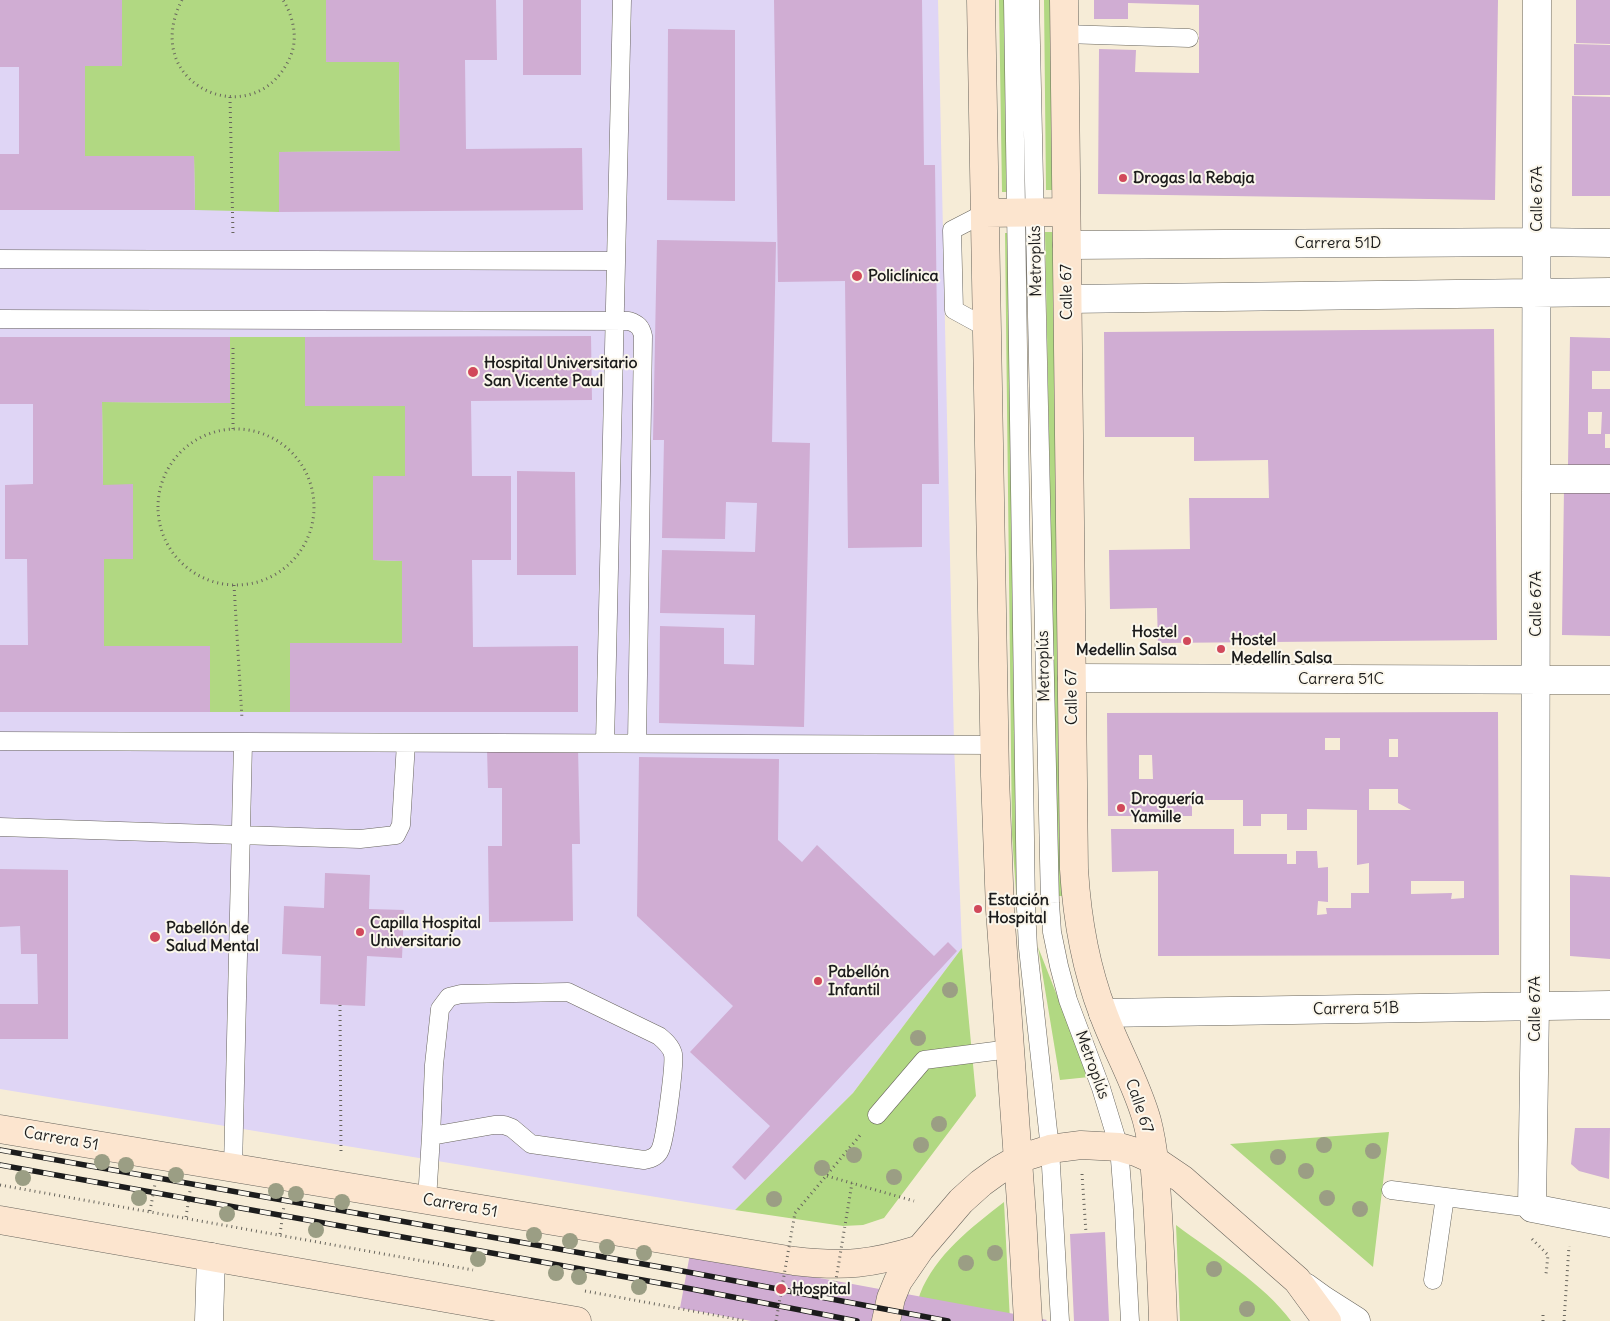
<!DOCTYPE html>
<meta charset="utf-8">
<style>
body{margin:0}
canvas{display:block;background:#f6ecd7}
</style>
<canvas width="1610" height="1321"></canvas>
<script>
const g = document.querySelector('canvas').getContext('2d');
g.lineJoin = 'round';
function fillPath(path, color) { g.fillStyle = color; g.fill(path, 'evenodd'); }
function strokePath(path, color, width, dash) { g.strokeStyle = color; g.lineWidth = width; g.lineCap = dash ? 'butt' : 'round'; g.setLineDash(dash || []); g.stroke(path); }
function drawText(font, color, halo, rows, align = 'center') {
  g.font = font + ' Delius,sans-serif'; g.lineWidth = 4; g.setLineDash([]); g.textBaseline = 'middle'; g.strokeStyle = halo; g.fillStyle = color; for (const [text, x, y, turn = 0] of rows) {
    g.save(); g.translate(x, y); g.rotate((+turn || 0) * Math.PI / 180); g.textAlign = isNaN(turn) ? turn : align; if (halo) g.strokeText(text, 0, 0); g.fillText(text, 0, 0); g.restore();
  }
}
fillPath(new Path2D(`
 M0,0H938L954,744L962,948L853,1093L735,1210L0,1089Z`), '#dfd5f5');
fillPath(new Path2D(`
 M122,0H326V62H399L400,151L279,152V212L195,210L194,156H85V66H122Z
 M999,0H1005L1008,192H1002Z
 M1044,0H1050L1053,190H1046Z
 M1045,232H1053L1064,896H1058Z
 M1005,233H1011L1017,906L1012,835Z
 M230,337H305V406H405V476H373V560L402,561V643H290V712H210V646H104V559H133V485H103L102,402L230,403Z
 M1038,947L1089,1077L1060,1080Z
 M962,948L976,1096L884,1218L863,1225L843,1226L735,1210L853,1093Z
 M1389,1132L1373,1267L1230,1144Z
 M1004,1202L1010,1321H916C917,1313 917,1302 920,1294C935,1255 972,1227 1004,1202Z
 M1176,1225C1212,1252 1265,1285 1291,1321H1180Z`), '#b1d882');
fillPath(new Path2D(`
 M0,0H122V66H85V156H194L195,210H0V154H19V67H0Z
 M326,0H496L497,60H465L466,149L582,148L583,210L279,212V152L400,151L399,62H326Z
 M523,0H581V75H523Z
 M774,0H922L924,165H935L939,484H922V547L848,548L845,281L778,282Z
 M1094,0H1498L1495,200L1098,194L1099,49L1136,50L1135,72L1199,73V5L1128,3V19H1094Z
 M1576,0H1610V44L1576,43Z
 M668,29L735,30V201L667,200Z
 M1574,44L1610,45V95H1574Z
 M1572,96L1610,97V196H1572Z
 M657,240L776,242L772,442L810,443L804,727L659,723L660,626L724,628V664L754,665L755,615L660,613L662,550L755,552L757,503L726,502L725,539L662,538L664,440H653Z
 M1494,329L1497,640L1158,643L1157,608L1110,609L1109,550L1190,549L1189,498H1269L1268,460L1194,461V437H1105L1104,332Z
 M591,336L592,400L471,401L472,476H511V560H472L473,647L578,646V712H290V643H402V561L373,560V476H405V406H305V337Z
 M0,337H230V403L102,402L103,485L133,484V559H104V646H210V712H0V645H28L27,559H5V485L33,484V404H0Z
 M1570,337L1610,338V371H1592V389H1610V434H1605V448H1610V466L1568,465ZM1588,412H1602L1601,434H1588Z
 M517,471L575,472L576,575H517Z
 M1564,488L1610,489V636L1562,635Z
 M1498,712L1499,955L1158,956V871L1112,872L1111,829H1234V854H1287V864H1296V851H1317L1318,868L1328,867V902L1318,901L1317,915L1327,914L1326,908H1351V893H1369V863L1357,865V810L1307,809V830H1287V814H1261V826H1243V800H1192V816H1108L1107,713ZM1325,738H1340V750H1325ZM1389,739H1398V757H1389ZM1139,755H1152L1153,779H1139ZM1369,789H1398V803L1411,810H1369ZM1411,881H1464V898L1451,899L1452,893L1411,894Z
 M578,747L580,844H572L573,921L489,922L488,846H502V788H488L487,748Z
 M639,757L779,759L778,840L802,862L817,845L934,956L948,942L957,951L745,1180L732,1167L770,1126L690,1052L733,1006L637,916Z
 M0,869L68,870V1039H0V1004H38L37,954H21L20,926L0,927Z
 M325,873L370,875L369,909L404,910L402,958L367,956L365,1006L320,1004L321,956L282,954L284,906L324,908Z
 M1570,875L1610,877V959L1570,956Z
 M1575,1128H1610L1609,1179L1579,1171L1571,1164Z
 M1105,1232L1109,1321H1074L1070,1234Z
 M690,1254L1047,1320L1046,1321H751L680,1308Z`), '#d0add3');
const service = new Path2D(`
 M1013,0L1026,908L1028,948L1050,1149L1060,1321
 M1030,0L1050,903L1052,932L1059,966L1068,1000L1101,1088L1119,1147L1124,1210L1130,1321
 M1064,34L1189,38
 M985,213L952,230L954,310L987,328
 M0,259L616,261
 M0,319L629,321C638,324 641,327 643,336L637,743
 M0,741L995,745
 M605,743L622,0
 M0,827L360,839L396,835L401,825L406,743
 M877,1115L924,1060L1010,1049
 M233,1168L243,743
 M1391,1190L1532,1208
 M427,1200L431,1136L434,1065L440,1009L449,997L461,994L568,992L659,1036C665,1041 671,1046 673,1054C675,1064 665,1141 660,1150C657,1157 651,1159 644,1160L531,1144L512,1128L504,1125H494L431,1136
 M1433,1280L1445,1197`);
const minor = new Path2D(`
 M1537,0L1535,1006L1532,1208L1610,1223
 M1067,245L1537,242L1610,243
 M1068,299L1610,292
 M1536,479H1610
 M1072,678L1610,680
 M1103,1013L1610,1005
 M209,1321L211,1257`);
const tertiary = new Path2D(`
 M1305,1287L1323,1300L1356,1321`);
const secondary = new Path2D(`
 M981,0L995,776L1000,910L1022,1216L1028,1321
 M1064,0L1074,869C1077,919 1085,966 1103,1013C1116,1049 1137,1084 1147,1121C1155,1152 1156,1184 1158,1215C1160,1250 1162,1286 1163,1321
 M985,213L1066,212
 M0,1129L794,1261C844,1267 872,1264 920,1249
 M0,1220L577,1321
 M886,1321L891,1298L898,1281L920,1249L961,1201L981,1183L999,1170L1018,1159L1050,1149L1081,1145L1119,1147L1136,1152L1154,1160L1182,1179L1297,1280L1327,1321`);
strokePath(service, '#68655d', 19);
strokePath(minor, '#68655d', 29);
strokePath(tertiary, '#68655d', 29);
strokePath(secondary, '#68655d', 29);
strokePath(new Path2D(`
 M182,0C137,87 258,137 291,55C298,37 293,16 283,0
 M230,97L233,236
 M233,429V344
 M158 507a78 78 0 1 1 156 0a78 78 0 1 1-156 0Z
 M234,585L242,719
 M340,1005L341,1155
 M1082,1174L1086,1233
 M827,1176L914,1201
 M0,1185L473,1270
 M150,1211L155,1184
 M795,1213L862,1133
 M186,1217L190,1191
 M280,1234L284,1206
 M1532,1239L1548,1255L1546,1274
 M585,1291L747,1321
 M1543,1321V1314
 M1564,1321L1569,1246`), '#68655d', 3, [1, 4]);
strokePath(service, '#fff', 18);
strokePath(minor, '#fff', 28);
strokePath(tertiary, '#fff', 28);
strokePath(secondary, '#fce5cf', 28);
const rail = new Path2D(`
 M0,1150L677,1270L948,1321
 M0,1165L676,1286L857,1321`);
strokePath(rail, '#1c1c1c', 5.5);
strokePath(rail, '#fbf7ec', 4, [11]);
strokePath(new Path2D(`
 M834,1292L852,1183
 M776,1321L795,1213`), '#68655d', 3, [1, 4]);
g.fillStyle = '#9b9e84';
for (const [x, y] of [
 [950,990],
 [918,1038],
 [939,1124],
 [921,1145],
 [1324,1145],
 [1373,1151],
 [854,1155],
 [1278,1157],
 [102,1162],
 [126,1165],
 [822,1168],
 [1306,1171],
 [176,1175],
 [894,1177],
 [23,1178],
 [276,1191],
 [296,1194],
 [139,1198],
 [1327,1198],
 [774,1199],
 [342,1202],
 [1360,1209],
 [227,1214],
 [316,1230],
 [534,1235],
 [570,1241],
 [607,1247],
 [644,1253],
 [995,1253],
 [478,1259],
 [966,1263],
 [1214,1269],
 [556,1273],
 [579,1277],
 [639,1287],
 [1247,1309]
]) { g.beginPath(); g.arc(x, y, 8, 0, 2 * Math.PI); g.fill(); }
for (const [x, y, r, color] of [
 [1123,178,5,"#d1495b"],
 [857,276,6,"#d1495b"],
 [473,372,6,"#d1495b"],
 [1187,641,5,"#d1495b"],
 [1221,649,5,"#d1495b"],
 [1121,808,5,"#d1495b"],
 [978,909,5,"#d1495b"],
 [360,932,5,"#d1495b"],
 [155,937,6,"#d1495b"],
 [818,981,5,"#d1495b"],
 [781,1289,6,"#d1495b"]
]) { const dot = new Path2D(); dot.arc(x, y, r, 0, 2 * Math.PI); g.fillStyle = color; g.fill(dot); strokePath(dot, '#fbf7ec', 2); }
drawText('bold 16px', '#1c1c1c', '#fbf7ec', [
 ["Drogas la Rebaja",1133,178],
 ["Policlínica",868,276],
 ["Hospital Universitario",484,363],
 ["San Vicente Paul",484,381],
 ["Hostel",1177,632,"right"],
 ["Medellin Salsa",1177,650,"right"],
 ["Hostel",1231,640],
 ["Medellín Salsa",1231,658],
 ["Droguería",1131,799],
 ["Yamille",1131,817],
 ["Estación",988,900],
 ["Hospital",988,918],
 ["Capilla Hospital",370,923],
 ["Universitario",370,941],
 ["Pabellón de",166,928],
 ["Salud Mental",166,946],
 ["Pabellón",828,972],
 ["Infantil",828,990],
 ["Hospital",792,1289]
], 'left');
drawText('16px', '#1c1c1c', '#fbf7ec', [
 ["Calle 67A",1537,199,-90],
 ["Carrera 51D",1338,243],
 ["Metroplús",1036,261,-91],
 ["Calle 67",1067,292,-91],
 ["Calle 67A",1536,604,-90],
 ["Metroplús",1044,666,-91],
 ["Carrera 51C",1341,679],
 ["Calle 67",1072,697,-91],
 ["Carrera 51B",1356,1009,-1],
 ["Calle 67A",1535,1009,-90],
 ["Metroplús",1092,1065,70],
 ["Calle 67",1139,1106,71],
 ["Carrera 51",61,1139,10],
 ["Carrera 51",460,1206,10]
]);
</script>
